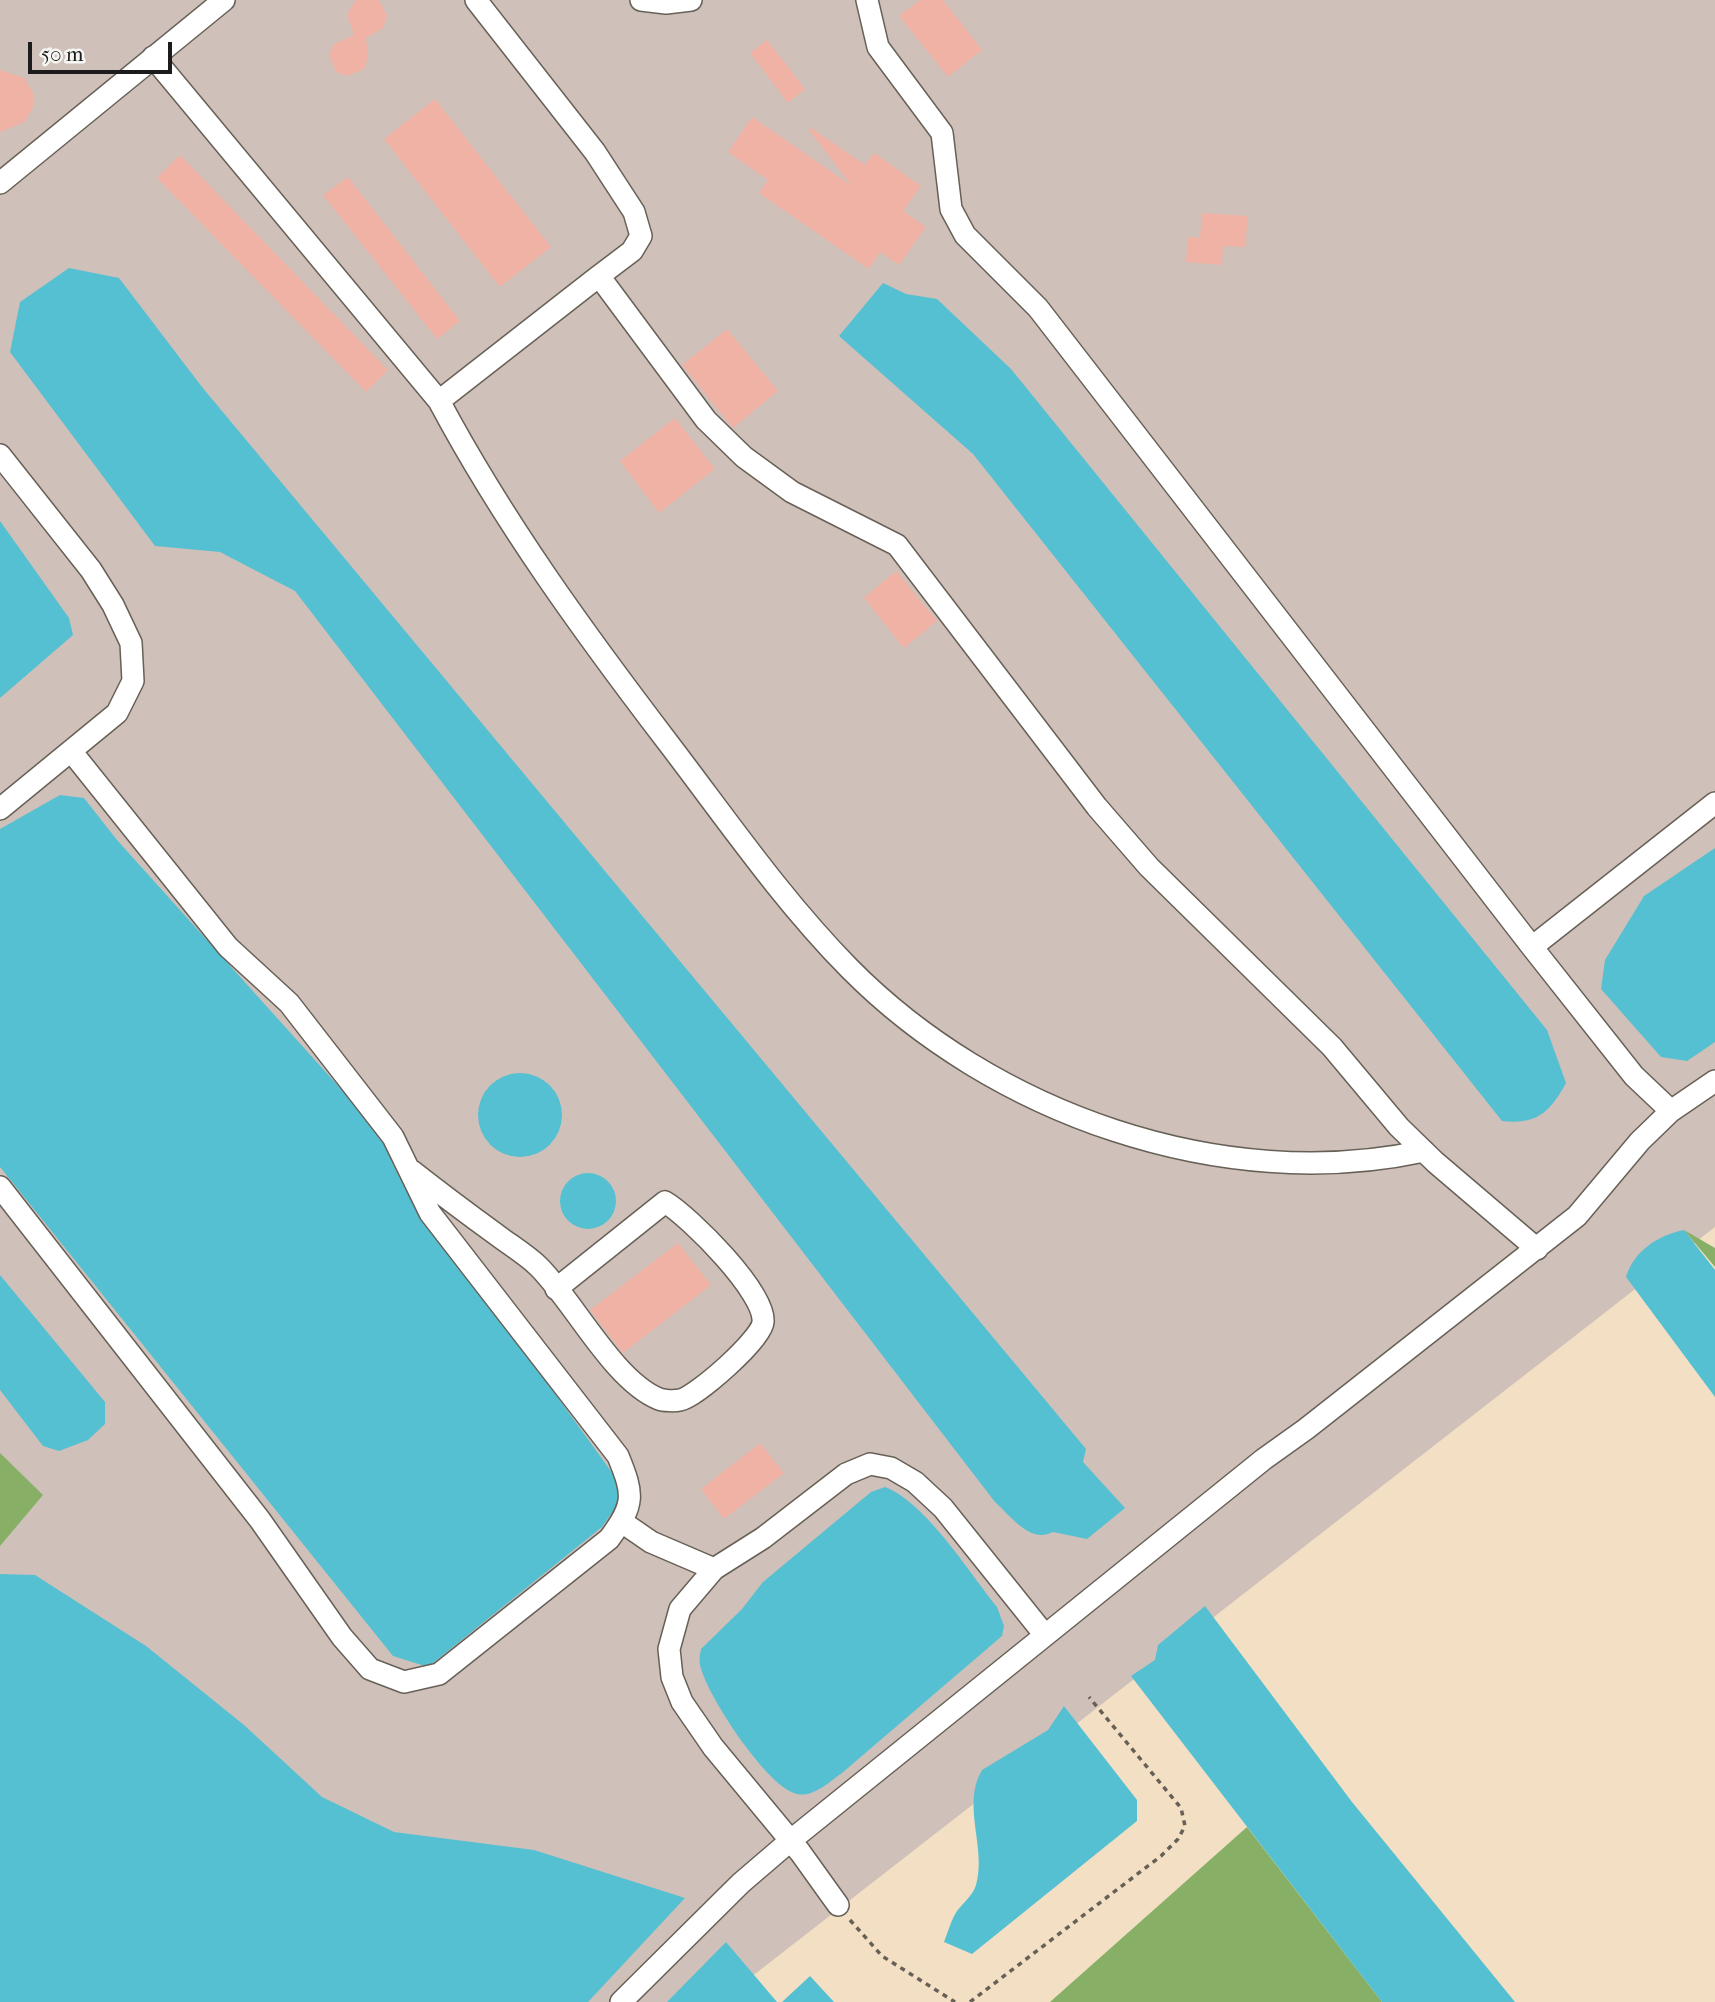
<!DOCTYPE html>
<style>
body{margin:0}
#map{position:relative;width:1715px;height:2002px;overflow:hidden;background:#f3dfc4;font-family:"IM FELL French Canon",serif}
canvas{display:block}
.scale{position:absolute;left:28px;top:42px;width:144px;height:32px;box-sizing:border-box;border:4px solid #1c1c1c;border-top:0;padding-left:9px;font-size:21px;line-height:24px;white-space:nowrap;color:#1c1c1c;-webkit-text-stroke:5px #f6f6f2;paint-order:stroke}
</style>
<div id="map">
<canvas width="1715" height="2002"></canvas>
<div class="scale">50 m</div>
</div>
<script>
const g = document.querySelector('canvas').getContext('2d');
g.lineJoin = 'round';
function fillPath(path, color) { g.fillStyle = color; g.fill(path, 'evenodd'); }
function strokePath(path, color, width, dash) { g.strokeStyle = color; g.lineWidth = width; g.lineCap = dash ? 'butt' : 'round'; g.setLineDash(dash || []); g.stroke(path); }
fillPath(new Path2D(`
 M0,0H1715V1227L719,2002H0Z`), '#cfc0ba');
fillPath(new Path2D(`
 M1684,1230L1715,1248V1267Z
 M0,1453L43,1495L0,1546Z
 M1247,1827L1382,2002H1050Z`), '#87b066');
fillPath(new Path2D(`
 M69,268L119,278L202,387L1086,1449L1083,1462L1125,1508L1087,1539L1053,1532C1030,1544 1012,1517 995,1502L295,591L220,552L155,546L10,352L20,302Z
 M883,283L906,294L937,299L1011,369L1547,1030L1566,1083C1550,1112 1537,1125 1502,1121L973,454L839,336Z
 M0,521L69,618L73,635L0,698Z
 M60,795L84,798L117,840L376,1128L400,1179L626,1492L602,1527L428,1667L393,1656L0,1167V829Z
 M1715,848V1042L1687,1061L1661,1057L1601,989L1605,960L1644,896Z
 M478 1115a42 42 0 1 1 84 0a42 42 0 1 1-84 0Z
 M560 1201a28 28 0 1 1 56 0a28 28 0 1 1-56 0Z
 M1684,1230L1715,1270V1397L1626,1277C1634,1251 1658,1235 1684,1230Z
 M0,1275L105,1402V1424L88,1440L59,1451L43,1446L0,1390Z
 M885,1487C925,1502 969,1572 997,1607L1004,1626L1002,1636L842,1773C829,1782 811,1800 794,1793C765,1783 707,1696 700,1665C699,1660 700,1654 701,1649L742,1609L763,1582L871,1492Z
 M0,1574L35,1575L146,1646L244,1725L322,1797L394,1832L534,1850L685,1898L588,2002H0Z
 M1205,1606L1352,1802L1515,2002H1382L1131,1676L1155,1660L1158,1645Z
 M1064,1706L1137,1800V1821L972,1954L944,1942C948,1932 951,1920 957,1911C963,1903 974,1894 976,1885C987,1848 961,1805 982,1770L1048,1730Z
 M726,1942L777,2002H667Z
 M810,1976L834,2002H782Z`), '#55c0d1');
fillPath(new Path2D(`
 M356,0H379L387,16L383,28L366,38L368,57L364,69L347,76L336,72L329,55L334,44L354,35L347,14Z
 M920,0H943L982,50L948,77L899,16Z
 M767,40L805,89L788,103L750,53Z
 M0,70L24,78L34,95V105L25,122L0,132Z
 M435,99L551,247L500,287L384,139Z
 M752,117L851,185L809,130L811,128L865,165L874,153L921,186L903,211L926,227L899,265L880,252L869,269L759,193L768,180L728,152Z
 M180,155L388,370L366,392L157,178Z
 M348,177L460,321L437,339L323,195Z
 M1202,213L1248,216L1245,247L1223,246L1222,265L1186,262L1188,237L1200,238Z
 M727,329L778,391L733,428L682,365Z
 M675,418L715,469L659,513L620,461Z
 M896,571L937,621L904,648L864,598Z
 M678,1243L711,1285L623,1353L590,1310Z
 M760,1443L784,1473L724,1519L701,1489Z`), '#f0b2a4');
const minor = new Path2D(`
 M476,0L595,152L634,212L641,236L632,251L599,276L706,420L744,457L792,492L897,545L1097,807L1149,867L1332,1047L1399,1127L1435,1162L1537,1249
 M641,0L666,3L691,0
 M867,0L878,47L942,133L951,209L965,235L1038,308L1532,947L1634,1076L1671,1111
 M153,57L439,401L599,276
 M0,183L224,0
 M439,401C504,523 585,634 669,744C727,820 782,900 849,968C992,1113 1222,1195 1424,1151
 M0,455L91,570L113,605L131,643L133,681L117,713L0,809
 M1532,947L1715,803
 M412,1171C440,1193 468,1214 497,1235C510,1245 527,1255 539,1267C574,1302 614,1381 659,1399C664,1401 675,1401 680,1400C696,1397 762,1339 763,1322C766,1293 690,1217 665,1202L556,1289
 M0,1187L260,1520L342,1637L370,1669L404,1682L439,1674L609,1539C635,1504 634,1495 618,1456L430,1213L393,1137L289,1003L228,947L71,751
 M622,1522L651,1542L714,1569
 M838,1905L800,1852L713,1747L682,1702L672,1677L669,1649L680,1609L714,1569L763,1538L846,1474L870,1464L891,1468L915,1482L943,1508L1044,1634
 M621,2002L741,1883L790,1841L1264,1459L1306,1429L1577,1216L1640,1141L1671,1111L1715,1081`);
strokePath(minor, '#676057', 24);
strokePath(new Path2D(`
 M850,1920L882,1956L955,2002
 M970,2002L1161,1856L1178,1839L1185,1826L1181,1808L1089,1697`), '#676057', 3.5, [5, 5]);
strokePath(minor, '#fff', 21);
</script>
